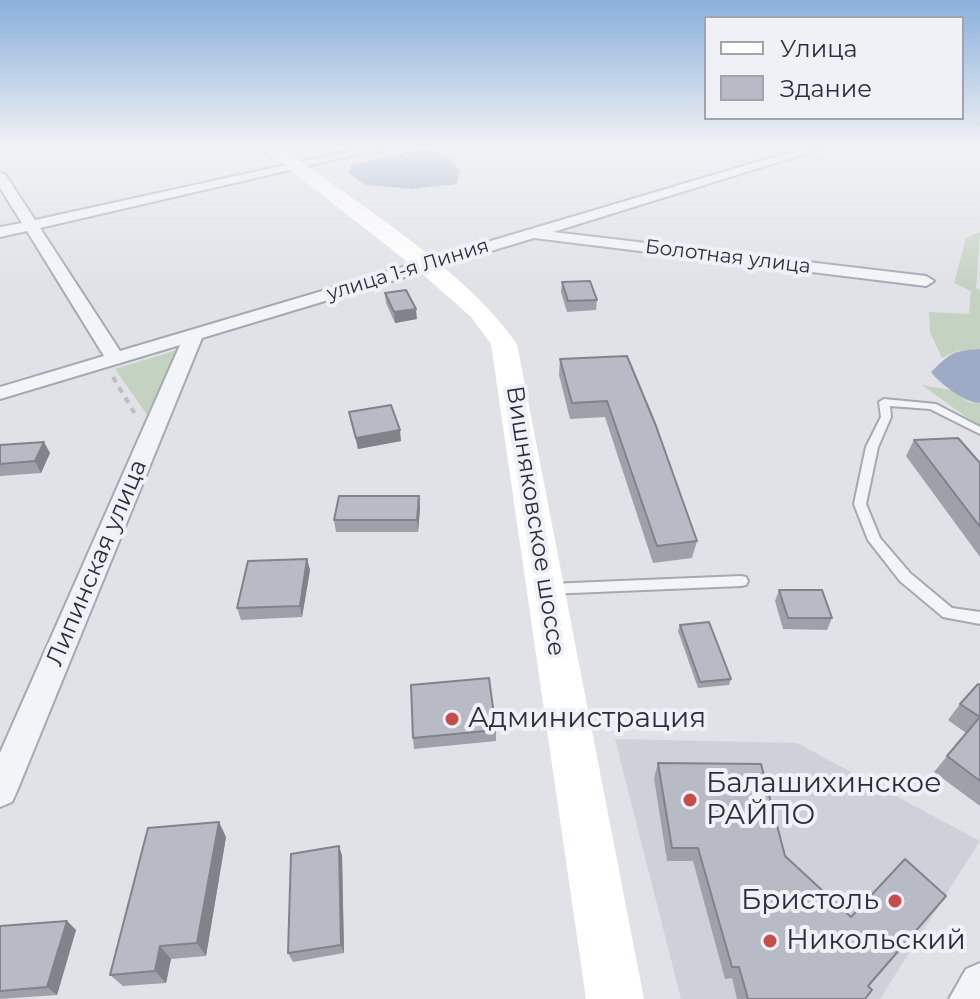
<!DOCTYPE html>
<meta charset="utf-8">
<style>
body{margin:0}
#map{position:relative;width:980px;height:999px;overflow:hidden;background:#e0e2e8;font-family:Montserrat,sans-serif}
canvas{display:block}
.legend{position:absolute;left:704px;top:16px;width:260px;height:104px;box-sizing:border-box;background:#f0f1f6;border:2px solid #a1a3ad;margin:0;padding:10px 14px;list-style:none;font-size:24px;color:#2a2e3f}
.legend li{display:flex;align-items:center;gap:16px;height:40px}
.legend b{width:40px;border:2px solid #a1a3ad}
</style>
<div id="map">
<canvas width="980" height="999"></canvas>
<ul class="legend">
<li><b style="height:10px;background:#fff"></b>Улица</li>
<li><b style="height:22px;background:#b8bbc5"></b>Здание</li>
</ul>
</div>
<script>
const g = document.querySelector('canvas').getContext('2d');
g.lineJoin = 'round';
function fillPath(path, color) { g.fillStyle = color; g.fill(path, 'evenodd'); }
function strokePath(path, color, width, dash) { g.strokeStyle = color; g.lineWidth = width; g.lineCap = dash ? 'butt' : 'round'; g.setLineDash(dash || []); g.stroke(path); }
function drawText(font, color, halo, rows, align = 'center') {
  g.font = font + ' Montserrat,sans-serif'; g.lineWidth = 8; g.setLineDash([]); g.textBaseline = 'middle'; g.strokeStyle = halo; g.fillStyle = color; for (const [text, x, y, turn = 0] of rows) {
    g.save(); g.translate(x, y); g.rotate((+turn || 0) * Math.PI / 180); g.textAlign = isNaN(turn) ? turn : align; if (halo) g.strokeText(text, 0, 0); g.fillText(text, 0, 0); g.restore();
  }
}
fillPath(new Path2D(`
 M615,739L797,743L980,841L880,999H681Z`), '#cfd1da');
fillPath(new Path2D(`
 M980,232L976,288L980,290V349L957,351L942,358L930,332L929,312L969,314L971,291L954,283L966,238Z
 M177,350L147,415L115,369Z
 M922,385L957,391C962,400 970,404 980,403V427Z`), '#c4d2c2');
fillPath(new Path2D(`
 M425,148L450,158L460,171L457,184L413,189L365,185L349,173L351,165Z
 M980,349V403C967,404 939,383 931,372C951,353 951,351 980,349Z`), '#9dabc7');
const lane = new Path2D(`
 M884,399L936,404L980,427V434L930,409L890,406L891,417L878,447L866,504L880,538L910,573L952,608L980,612V624L943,617L900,581L868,540L854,504L866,447L881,417L879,402Z
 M741,576L746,577L748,581L746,585L741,586L548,594L543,593L541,589L543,585L548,584Z`);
const street = new Path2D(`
 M363,148H385L40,228L120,351L804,148H823L553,232L926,276L934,281L926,286L534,238L202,338L17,791L12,802L0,807V753L180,345L0,399V387L104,356L27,231L0,237V227L22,223L0,188V173L5,174L35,220Z
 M980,963V999H949L966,969Z`);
strokePath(lane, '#a6a8b2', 4);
strokePath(street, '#a6a8b2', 4);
strokePath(new Path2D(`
 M113,377L135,414`), '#bbbdc3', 4, [6, 6]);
fillPath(lane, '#f3f4f7');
fillPath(street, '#f3f4f7');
fillPath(new Path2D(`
 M262,148H282C357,203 465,269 517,344L644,999H586L491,344L471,317L418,270Z`), '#fff');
fillPath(new Path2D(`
 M562,282L597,300L596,310L567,312L561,292Z
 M385,293L417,319L395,323L386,303Z
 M627,356L697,541L692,558L653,563L605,417L570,419L559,375L560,359Z
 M349,412L401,441L358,449L351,423Z
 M914,440L980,463V557L906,456Z
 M0,445L50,453L41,473L0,476Z
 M419,496L420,508L418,532H336L334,520Z
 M307,559L310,570L302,617L241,620L237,608Z
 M779,590L832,618L827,630L783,629L775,601Z
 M680,625L731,679L729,685L698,688L678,631Z
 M980,685V806L934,772L966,733L948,720L960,704Z
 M496,730V741L414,749L413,738Z
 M658,763L785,856L868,986L865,999H737L732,978L725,979L693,861H667L654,778Z
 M226,837L206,956L171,959L166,983L123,986L110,975Z
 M339,846L342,856L344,953L293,962L288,953Z
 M67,921L76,930L57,995L0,999V926Z`), '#9ea1a9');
fillPath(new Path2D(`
 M416,309L417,319L395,323L394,312Z
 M400,430L401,441L358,449L356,438Z
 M44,442L50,453L41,473L35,461Z
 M419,496L420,508L418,532L417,520Z
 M307,559L310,570L302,617L300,606Z
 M219,822L226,837L206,956L197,943Z
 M339,846L342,856L344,953L341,945Z
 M67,921L76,930L57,995L47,987Z
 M160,946L171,959L166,983L155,971Z`), '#81838a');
const building = new Path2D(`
 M590,281L597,300L568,301L562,282Z
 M406,290L416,309L394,312L385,293Z
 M627,356L656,426L697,541L657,546L607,401L572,403L560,359Z
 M391,405L400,430L356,438L349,412Z
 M958,438L980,463V527L914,440Z
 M44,442L35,461L0,464V445Z
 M339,496H419L417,520H334Z
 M307,559L300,606L237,608L248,561Z
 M779,590H822L832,618H788Z
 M709,622L731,679L700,682L680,625Z
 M489,678L496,730L413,738L411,685Z
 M978,684L980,685V781L947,756L980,717L960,704Z
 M658,763L761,764L785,856L851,917L905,859L946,896L868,986L872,990L865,999H748L739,967H732L698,848H672Z
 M219,822L197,943L160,946L155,971L110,975L148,828Z
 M339,846L341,945L288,953L291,854Z
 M67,921L47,987L0,991V926Z`);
fillPath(building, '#b8bbc5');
strokePath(building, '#81838a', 2);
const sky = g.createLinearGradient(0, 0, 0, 288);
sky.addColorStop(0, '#8ab0db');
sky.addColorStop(0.51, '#f1f2f5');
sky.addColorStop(1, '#f1f2f500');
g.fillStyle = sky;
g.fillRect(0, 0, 980, 288);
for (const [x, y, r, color] of [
 [452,719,8,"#c74c4c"],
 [690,800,8,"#c74c4c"],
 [895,901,8,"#c74c4c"],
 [770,941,8,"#c74c4c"]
]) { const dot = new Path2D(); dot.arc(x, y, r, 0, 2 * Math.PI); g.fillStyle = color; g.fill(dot); strokePath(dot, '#f0f1f6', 3); }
drawText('20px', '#2a2e3f', '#f0f1f6', [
 ["Болотная улица",728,257,7],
 ["улица 1-я Линия",408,270,-17]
]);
drawText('24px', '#2a2e3f', '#f0f1f6', [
 ["Вишняковское шоссе",535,521,81],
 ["Липинская улица",97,563,-67]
]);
drawText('28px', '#2a2e3f', '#f0f1f6', [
 ["Администрация",468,719],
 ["Балашихинское",706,784],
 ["РАЙПО",706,816],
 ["Бристоль",879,901,"right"],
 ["Никольский",786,941]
], 'left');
</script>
